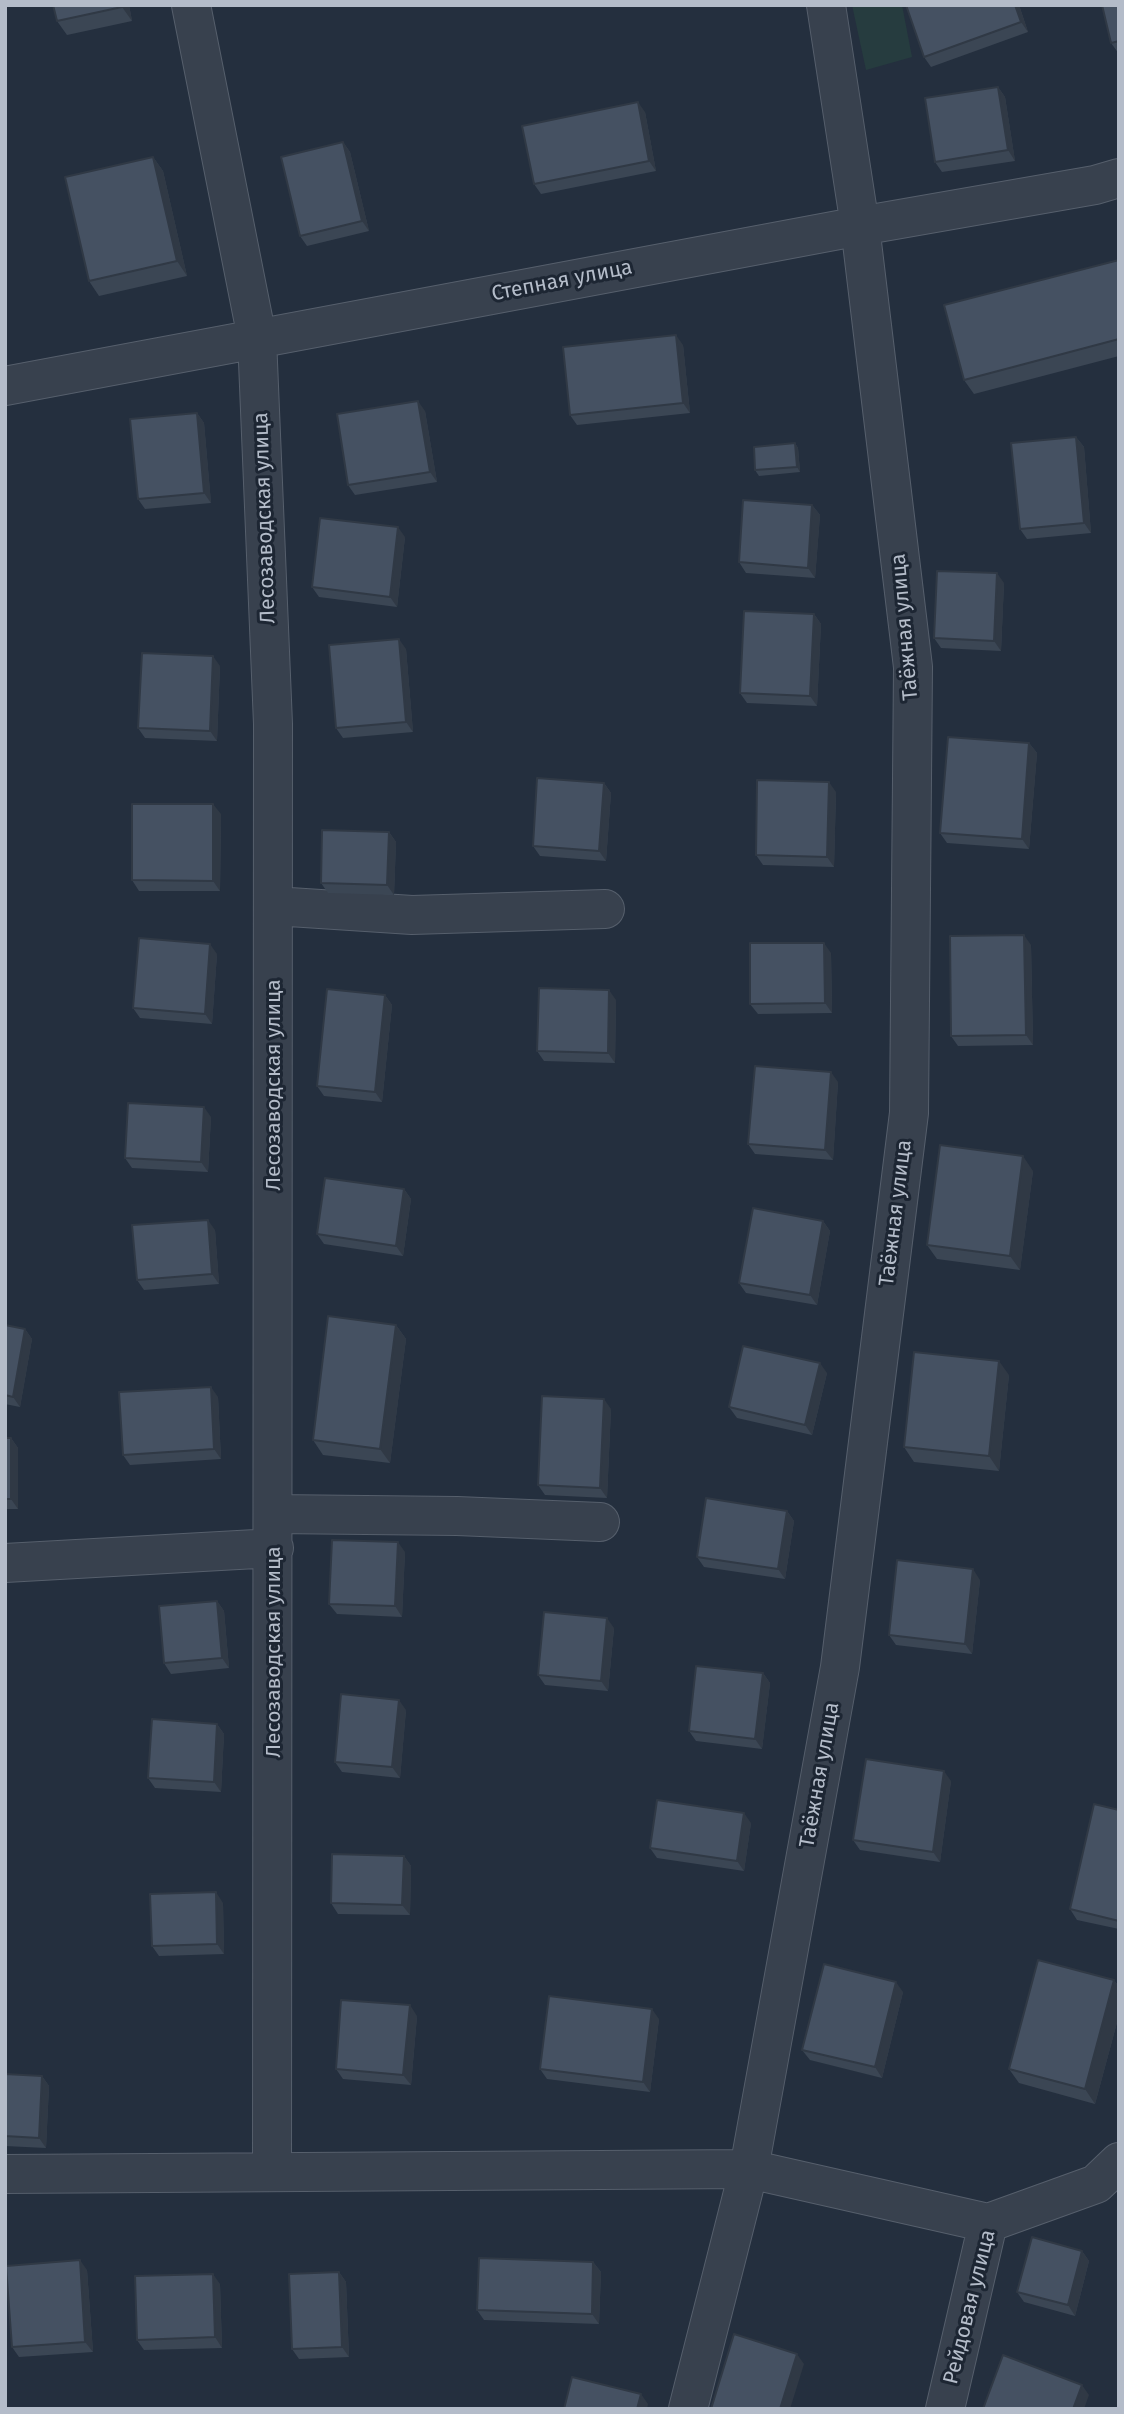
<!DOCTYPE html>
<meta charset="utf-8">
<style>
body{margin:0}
#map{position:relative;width:1124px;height:2414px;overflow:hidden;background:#242f3e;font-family:"Fira Sans",sans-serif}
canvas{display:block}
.frame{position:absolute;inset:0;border:7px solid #b4bcc9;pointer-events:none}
</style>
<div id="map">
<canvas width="1124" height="2414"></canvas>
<div class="frame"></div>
</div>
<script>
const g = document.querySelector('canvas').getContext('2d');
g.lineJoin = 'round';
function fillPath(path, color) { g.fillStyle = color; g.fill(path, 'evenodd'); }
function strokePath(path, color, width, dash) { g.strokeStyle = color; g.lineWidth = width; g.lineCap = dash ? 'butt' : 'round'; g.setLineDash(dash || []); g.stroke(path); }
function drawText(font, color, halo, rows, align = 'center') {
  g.font = font + ' "Fira Sans",sans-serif'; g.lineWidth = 6; g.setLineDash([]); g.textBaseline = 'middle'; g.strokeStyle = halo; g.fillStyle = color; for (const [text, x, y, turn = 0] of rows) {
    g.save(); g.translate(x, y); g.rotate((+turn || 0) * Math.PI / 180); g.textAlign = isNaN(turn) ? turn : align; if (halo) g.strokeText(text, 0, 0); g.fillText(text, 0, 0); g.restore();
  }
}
fillPath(new Path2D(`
 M852,5H902L912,57L866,70Z`), '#263c3f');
const minor = new Path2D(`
 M191,5L257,338L273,724L272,2172
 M5,386L860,226L1095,185L1119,178
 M274,906L412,915L605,909
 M274,1514L457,1516L600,1522
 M5,1563L274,1548
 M5,2174L749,2169L988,2223
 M988,2223L1096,2184L1119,2162
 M688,2409L749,2169L840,1667L909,1113L913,667L860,226L826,5
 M945,2409L988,2223`);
strokePath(minor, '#565f6c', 40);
strokePath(minor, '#38414e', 38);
fillPath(new Path2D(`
 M53,5H129L132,21L67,35L57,21Z
 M906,5H1019L1028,32L931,67L924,57Z
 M1119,5V54L1111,43Z
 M998,87L1005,97L1015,161L942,172L935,162Z
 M645,112L656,171L541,194L534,184Z
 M343,142L350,152L369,231L307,246L300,236Z
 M153,157L163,171L187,276L99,296L89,281Z
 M1119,260V356L974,394L964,380Z
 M683,345L690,413L577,425L570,415Z
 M425,411L437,482L355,495L348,485Z
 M197,413L204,423L211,503L145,509L138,499Z
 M1076,437L1084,447L1091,533L1027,539L1020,529Z
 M795,443L798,448L800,472L759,476L755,470Z
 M812,505L820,515L815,578L746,573L739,562Z
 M405,537L397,607L319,597L312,587Z
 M1004,583L1001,651L941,648L934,638Z
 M814,614L821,624L817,706L747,703L740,693Z
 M406,649L413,732L343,738L336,728Z
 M220,666L217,741L145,738L138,728Z
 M1029,743L1037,753L1029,849L947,843L940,833Z
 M604,783L611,793L606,861L540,856L533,846Z
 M836,792L834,867L763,865L756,855Z
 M221,814L220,891H139L132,880Z
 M389,832L396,842L394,895L328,893L321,883Z
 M1031,945L1033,1045L958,1046L951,1036Z
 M831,953L832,1013L758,1014L750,1004Z
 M217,954L212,1024L140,1018L133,1008Z
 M385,995L392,1005L382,1102L324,1096L317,1086Z
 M616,1000L615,1063L544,1061L537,1051Z
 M838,1082L833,1160L755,1154L748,1144Z
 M211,1117L208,1172L132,1168L125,1158Z
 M1033,1171L1020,1270L937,1259L927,1245Z
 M404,1189L411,1199L403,1256L324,1244L317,1234Z
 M823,1221L830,1231L817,1305L746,1293L739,1283Z
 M215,1230L219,1284L144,1290L137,1280Z
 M5,1325L25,1329L32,1339L20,1407L5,1404Z
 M396,1325L406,1339L390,1463L323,1455L313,1440Z
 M827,1373L812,1435L737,1418L729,1407Z
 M1009,1375L999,1471L914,1462L904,1447Z
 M218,1397L221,1459L130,1465L123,1455Z
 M611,1409L607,1498L545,1495L538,1485Z
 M5,1438H11L18,1448V1509H5Z
 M787,1511L794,1521L785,1579L704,1567L697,1557Z
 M405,1552L402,1617L337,1614L329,1604Z
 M980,1580L972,1654L896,1645L889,1635Z
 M217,1601L224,1611L229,1668L171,1674L164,1663Z
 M614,1628L608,1691L545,1685L538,1675Z
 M763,1673L770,1683L762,1749L696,1741L689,1731Z
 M406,1710L400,1778L342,1772L335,1762Z
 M217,1724L224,1734L221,1792L155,1788L148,1778Z
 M951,1781L940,1862L860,1850L853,1840Z
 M1119,1810V1929L1077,1920L1070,1909Z
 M751,1823L744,1871L657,1858L650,1848Z
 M404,1856L411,1866L410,1915L338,1914L331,1903Z
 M223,1903L224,1954L159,1956L152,1946Z
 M1114,1980L1119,1987V2015L1095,2104L1019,2083L1009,2069Z
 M903,1992L882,2078L810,2060L802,2050Z
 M417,2016L411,2085L343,2079L336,2069Z
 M659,2019L650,2092L547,2079L540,2069Z
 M5,2074L42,2076L49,2086L46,2148L5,2146Z
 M1082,2251L1089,2261L1075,2316L1024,2302L1017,2292Z
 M593,2262L601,2272L599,2324L484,2320L477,2310Z
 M87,2270L93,2352L19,2357L12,2347Z
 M339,2272L346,2282L349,2357L299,2359L292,2349Z
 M220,2284L222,2348L144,2350L137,2340Z`), '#3b4654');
fillPath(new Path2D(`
 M122,5H129L132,21L122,7Z
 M1015,5H1019L1028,32L1021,22Z
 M998,87L1005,97L1015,161L1008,150Z
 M638,102L645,112L656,171L649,161Z
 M343,142L350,152L369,231L362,221Z
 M153,157L163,171L187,276L177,261Z
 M676,335L683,345L690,413L683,403Z
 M418,401L425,411L437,482L430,472Z
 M197,413L204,423L211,503L204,493Z
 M1076,437L1084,447L1091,533L1084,523Z
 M795,443L798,448L800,472L797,467Z
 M812,505L820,515L815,578L808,568Z
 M398,527L405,537L397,607L390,597Z
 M997,573L1004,583L1001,651L994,641Z
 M814,614L821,624L817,706L810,696Z
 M399,639L406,649L413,732L406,722Z
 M213,656L220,666L217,741L210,731Z
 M1029,743L1037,753L1029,849L1022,839Z
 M829,782L836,792L834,867L827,857Z
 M604,783L611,793L606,861L599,851Z
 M213,804L221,814L220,891L213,881Z
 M389,832L396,842L394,895L387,885Z
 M1024,935L1031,945L1033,1045L1026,1035Z
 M824,943L831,953L832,1013L825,1003Z
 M210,944L217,954L212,1024L205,1014Z
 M609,990L616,1000L615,1063L608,1053Z
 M385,995L392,1005L382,1102L375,1092Z
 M831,1072L838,1082L833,1160L825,1150Z
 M204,1107L211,1117L208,1172L201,1162Z
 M1023,1156L1033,1171L1020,1270L1010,1256Z
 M404,1189L411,1199L403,1256L396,1246Z
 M208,1220L215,1230L219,1284L212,1274Z
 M823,1221L830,1231L817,1305L810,1295Z
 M396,1325L406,1339L390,1463L380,1449Z
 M25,1329L32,1339L20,1407L13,1397Z
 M999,1361L1009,1375L999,1471L989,1456Z
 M820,1363L827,1373L812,1435L805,1425Z
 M211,1387L218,1397L221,1459L214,1449Z
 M604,1399L611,1409L607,1498L600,1488Z
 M11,1438L18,1448V1509L11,1499Z
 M787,1511L794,1521L785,1579L778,1569Z
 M398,1542L405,1552L402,1617L395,1606Z
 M973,1569L980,1580L972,1654L965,1644Z
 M217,1601L224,1611L229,1668L222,1658Z
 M607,1618L614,1628L608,1691L601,1681Z
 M763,1673L770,1683L762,1749L755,1739Z
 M399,1700L406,1710L400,1778L392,1767Z
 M217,1724L224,1734L221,1792L214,1782Z
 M944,1771L951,1781L940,1862L933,1852Z
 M744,1813L751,1823L744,1871L737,1861Z
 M404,1856L411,1866L410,1915L402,1905Z
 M216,1892L223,1903L224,1954L217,1944Z
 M1114,1980L1119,1987V2015L1095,2104L1085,2089Z
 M896,1982L903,1992L882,2078L875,2067Z
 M410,2005L417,2016L411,2085L403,2075Z
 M652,2009L659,2019L650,2092L643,2082Z
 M42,2076L49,2086L46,2148L39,2138Z
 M1082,2251L1089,2261L1075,2316L1068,2305Z
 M80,2260L87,2270L93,2352L85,2342Z
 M593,2262L601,2272L599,2324L592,2314Z
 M339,2272L346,2282L349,2357L342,2347Z
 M213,2274L220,2284L222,2348L215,2337Z
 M797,2354L804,2364L790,2409H780Z
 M1082,2385L1089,2395L1084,2409H1073Z
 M641,2394L648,2404L647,2409H637Z`), '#303945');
const building = new Path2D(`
 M53,5H122V7L57,21Z
 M906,5H1015L1021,22L924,57Z
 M1102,5H1119V41L1111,43Z
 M998,87L1008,150L935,162L925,98Z
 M638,102L649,161L534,184L522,126Z
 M343,142L362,221L300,236L281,157Z
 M153,157L177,261L89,281L65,177Z
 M1119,260V339L964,380L944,305Z
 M676,335L683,403L570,415L563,347Z
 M418,401L430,472L348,485L337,414Z
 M197,413L204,493L138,499L130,419Z
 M1076,437L1084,523L1020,529L1011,443Z
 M795,443L797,467L755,470L754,447Z
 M743,500L812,505L808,568L739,562Z
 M320,518L398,527L390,597L312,587Z
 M937,571L997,573L994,641L934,638Z
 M744,611L814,614L810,696L740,693Z
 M399,639L406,722L336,728L329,645Z
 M142,653L213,656L210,731L138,728Z
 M948,737L1029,743L1022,839L940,833Z
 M537,778L604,783L599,851L533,846Z
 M757,780L829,782L827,857L756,855Z
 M132,804H213V881L132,880Z
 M322,830L389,832L387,885L321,883Z
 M1024,935L1026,1035L951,1036L950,936Z
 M139,938L210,944L205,1014L133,1008Z
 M750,943H824L825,1003L750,1004Z
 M539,988L609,990L608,1053L537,1051Z
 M327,989L385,995L375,1092L317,1086Z
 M755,1066L831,1072L825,1150L748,1144Z
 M128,1103L204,1107L201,1162L125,1158Z
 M940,1145L1023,1156L1010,1256L927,1245Z
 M325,1178L404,1189L396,1246L317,1234Z
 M753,1208L823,1221L810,1295L739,1283Z
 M208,1220L212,1274L137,1280L132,1225Z
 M328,1316L396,1325L380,1449L313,1440Z
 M5,1325L25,1329L13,1397L5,1395Z
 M743,1346L820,1363L805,1425L729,1407Z
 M914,1352L999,1361L989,1456L904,1447Z
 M211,1387L214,1449L123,1455L119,1392Z
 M542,1396L604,1399L600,1488L538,1485Z
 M5,1438H11V1499H5Z
 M706,1498L787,1511L778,1569L697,1557Z
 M332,1540L398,1542L395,1606L329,1604Z
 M897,1560L973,1569L965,1644L889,1635Z
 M217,1601L222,1658L164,1663L159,1606Z
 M544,1612L607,1618L601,1681L538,1675Z
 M696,1666L763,1673L755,1739L689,1731Z
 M341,1694L399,1700L392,1767L335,1762Z
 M152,1719L217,1724L214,1782L148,1778Z
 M866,1759L944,1771L933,1852L853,1840Z
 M657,1800L744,1813L737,1861L650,1848Z
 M1094,1804L1119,1810V1921L1070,1909Z
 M332,1854L404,1856L402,1905L331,1903Z
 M216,1892L217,1944L152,1946L150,1894Z
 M1038,1960L1114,1980L1085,2089L1009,2069Z
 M824,1964L896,1982L875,2067L802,2050Z
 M549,1996L652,2009L643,2082L540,2069Z
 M341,2000L410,2005L403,2075L336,2069Z
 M5,2074L42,2076L39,2138L5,2136Z
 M1032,2237L1082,2251L1068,2305L1017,2292Z
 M479,2258L593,2262L592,2314L477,2310Z
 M80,2260L85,2342L12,2347L6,2266Z
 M339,2272L342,2347L292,2349L289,2274Z
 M213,2274L215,2337L137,2340L135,2276Z
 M734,2334L797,2354L780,2409H711Z
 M1003,2355L1082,2385L1073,2409H983Z
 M572,2377L641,2394L637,2409H564Z`);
fillPath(building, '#455162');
strokePath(building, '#303945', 2);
drawText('21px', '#b4bcc9', '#1d2633', [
 ["Степная улица",562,281,-11],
 ["Лесозаводская улица",265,518,-92],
 ["Таёжная улица",905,627,-95],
 ["Лесозаводская улица",274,1085,-90],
 ["Таёжная улица",896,1213,-83],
 ["Лесозаводская улица",274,1652,-90],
 ["Таёжная улица",820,1775,-80],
 ["Рейдовая улица",970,2307,-76]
]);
</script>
